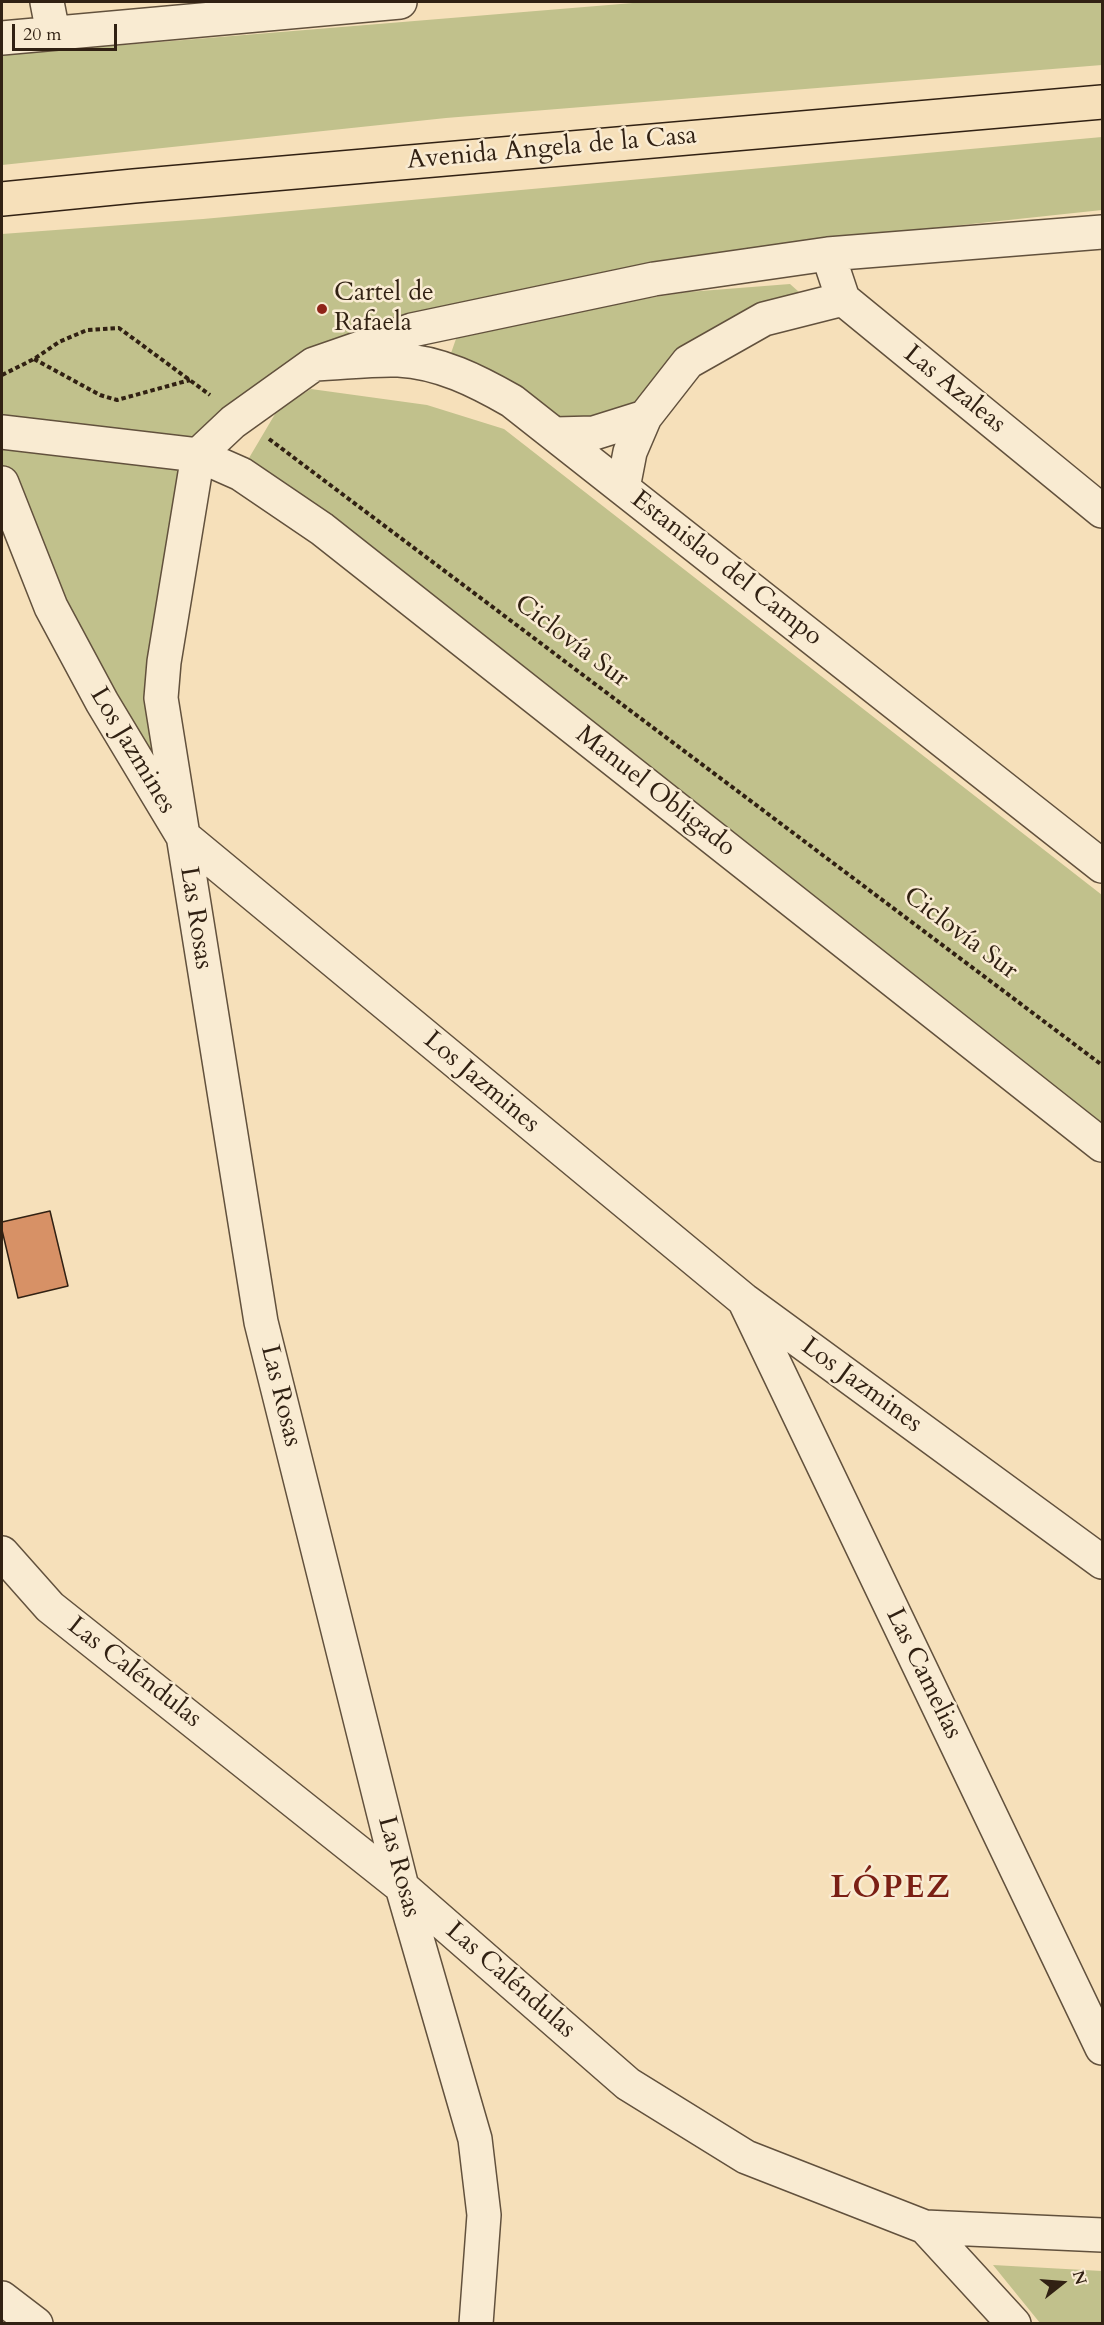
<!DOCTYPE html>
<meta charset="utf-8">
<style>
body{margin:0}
#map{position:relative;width:1104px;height:2325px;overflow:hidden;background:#f6e0ba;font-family:Cardo,serif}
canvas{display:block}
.frame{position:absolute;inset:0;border:3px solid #312113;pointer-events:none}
.north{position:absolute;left:1032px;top:2253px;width:60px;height:60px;-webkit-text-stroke:4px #f9ebd2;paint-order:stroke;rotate:73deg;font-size:16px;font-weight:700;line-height:24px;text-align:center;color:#312113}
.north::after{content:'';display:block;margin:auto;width:21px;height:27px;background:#312113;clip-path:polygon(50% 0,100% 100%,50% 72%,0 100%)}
.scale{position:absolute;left:12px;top:24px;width:105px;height:27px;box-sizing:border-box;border:3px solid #312113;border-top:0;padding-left:8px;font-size:18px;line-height:21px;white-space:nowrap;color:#312113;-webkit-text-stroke:4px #f9ebd2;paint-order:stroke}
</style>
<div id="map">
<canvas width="1104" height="2325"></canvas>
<div class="frame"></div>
<div class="north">N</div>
<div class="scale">20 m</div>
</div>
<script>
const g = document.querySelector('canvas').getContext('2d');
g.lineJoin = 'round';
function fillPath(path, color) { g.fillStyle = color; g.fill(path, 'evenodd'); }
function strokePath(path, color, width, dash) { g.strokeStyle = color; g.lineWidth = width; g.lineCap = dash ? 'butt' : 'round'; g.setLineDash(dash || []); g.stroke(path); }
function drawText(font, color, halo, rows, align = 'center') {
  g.font = font + ' Cardo,serif'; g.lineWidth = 5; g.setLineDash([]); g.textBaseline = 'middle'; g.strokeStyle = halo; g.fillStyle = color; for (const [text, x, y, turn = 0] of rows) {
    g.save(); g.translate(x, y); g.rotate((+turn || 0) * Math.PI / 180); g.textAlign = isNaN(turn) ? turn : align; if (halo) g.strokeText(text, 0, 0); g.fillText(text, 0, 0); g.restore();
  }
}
fillPath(new Path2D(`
 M645,2H1102V65L446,118L2,165V55Z
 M1102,137V210L766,246L505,295L407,317L189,445L2,416V234L203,219Z
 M790,284L808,300L640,409L560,425L450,356L457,336L513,319L688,292Z
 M311,389L427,405L504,429L1102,895V1128L249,458L278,409Z
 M2,437L190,464L172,803L2,485Z
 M993,2265L1102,2271V2323H1040Z`), '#c1c18c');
const building = new Path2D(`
 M50,1211L68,1286L18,1298L2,1230V1222Z`);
fillPath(building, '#d79166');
strokePath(building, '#312113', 1.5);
const minor = new Path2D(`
 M47,2L53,33
 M2,38L400,2
 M828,254L843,299L1102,511
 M314,364C342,363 371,359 398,360C440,362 477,381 512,401L1102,866
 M2,432L198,455L241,474L322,529L1102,1145
 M555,434L594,433L645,417
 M198,455L164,662L161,698L261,1322L402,1887L475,2139L484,2215L476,2324
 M198,455L233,422L314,364L412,330L654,279L828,254L1102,232
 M2,483L51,607L102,702L182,835L744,1300L1102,1562
 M623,488L630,452L645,417L688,362L764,319L843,299
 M746,1304L1102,2048
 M2,1553L50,1607L402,1887L628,2084L746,2157L925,2227L1102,2235
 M925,2227L1014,2324
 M2,2298L36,2324`);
const major = new Path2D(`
 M2,199L134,186L1102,102`);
strokePath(minor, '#62513d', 36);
strokePath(major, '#312113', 36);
strokePath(new Path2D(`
 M34,359L100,395L117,400L190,380
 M2,375L34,359L59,342L87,330L119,328L210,395
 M269,439L1102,1065`), '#312113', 4, [4.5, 3]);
strokePath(minor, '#f9ebd2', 33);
strokePath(major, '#f6e0ba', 33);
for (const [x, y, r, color] of [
 [322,309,6,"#8f2418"]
]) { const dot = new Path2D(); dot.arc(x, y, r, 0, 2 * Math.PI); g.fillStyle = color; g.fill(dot); strokePath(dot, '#f9ebd2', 2); }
drawText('26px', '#312113', '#f9ebd2', [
 ["Avenida Ángela de la Casa",552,149,-5],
 ["Las Azaleas",954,390,39],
 ["Estanislao del Campo",726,569,38],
 ["Ciclovía Sur",571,642,37],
 ["Los Jazmines",132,751,59],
 ["Manuel Obligado",655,792,38],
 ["Las Rosas",195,918,81],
 ["Ciclovía Sur",960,934,37],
 ["Los Jazmines",481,1083,40],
 ["Los Jazmines",861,1386,36],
 ["Las Rosas",280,1396,76],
 ["Las Caléndulas",134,1673,38],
 ["Las Camelias",923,1674,64],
 ["Las Rosas",398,1867,75],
 ["Las Caléndulas",510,1981,41]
]);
drawText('26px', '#312113', '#f9ebd2', [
 ["Cartel de",334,294],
 ["Rafaela",334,324]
], 'left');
g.letterSpacing = '1.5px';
drawText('bold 32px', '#7a1f14', '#f9ebd2', [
 ["LÓPEZ",891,1890]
]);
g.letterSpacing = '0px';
</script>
